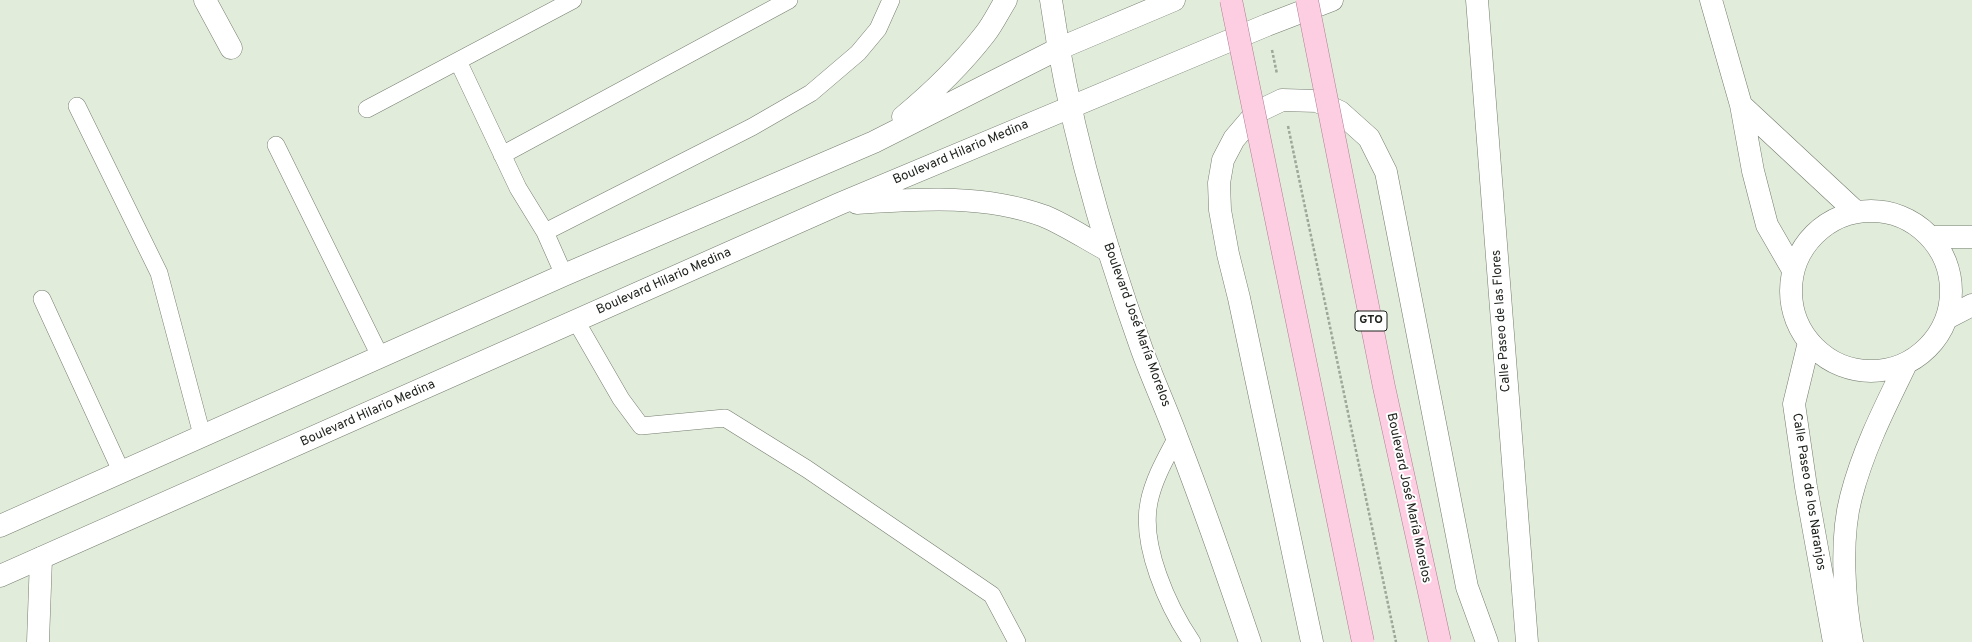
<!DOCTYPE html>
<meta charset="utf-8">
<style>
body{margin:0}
canvas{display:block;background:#e1ecdb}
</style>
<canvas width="1972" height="642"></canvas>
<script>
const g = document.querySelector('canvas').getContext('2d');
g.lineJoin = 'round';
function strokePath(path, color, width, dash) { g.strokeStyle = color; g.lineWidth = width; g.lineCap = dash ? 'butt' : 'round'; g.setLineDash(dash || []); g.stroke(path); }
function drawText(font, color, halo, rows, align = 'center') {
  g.font = font + ' Overpass,sans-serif'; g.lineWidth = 4; g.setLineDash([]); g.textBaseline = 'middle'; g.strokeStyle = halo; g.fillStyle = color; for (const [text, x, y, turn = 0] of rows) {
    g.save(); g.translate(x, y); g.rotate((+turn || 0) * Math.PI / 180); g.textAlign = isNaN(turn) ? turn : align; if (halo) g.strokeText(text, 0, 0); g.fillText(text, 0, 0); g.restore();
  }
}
const service = new Path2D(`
 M458,61L518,188L545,232L564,275
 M77,106L159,273L202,435
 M367,109L573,0
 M276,145L380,356
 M502,155L789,0
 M545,232L752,127L811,93L858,53L878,29L891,0
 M42,299L121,471
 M576,321L621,399L641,426L725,418L807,469L992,595L1017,642
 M1177,437C1166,458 1154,478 1149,502C1140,545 1168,607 1192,642`);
const minor = new Path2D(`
 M205,0L231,48
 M1711,0L1741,105L1753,171L1767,225L1793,270
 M1741,105L1856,212
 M1791 291a80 80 0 1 1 160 0a80 80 0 1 1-160 0Z
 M1931,237H1972
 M1947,318L1972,305
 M1809,342L1794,404L1806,487L1834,642
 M1852,642C1844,600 1840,538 1851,497C1863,450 1885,407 1906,364`);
const tertiary = new Path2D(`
 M1051,0C1068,120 1101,236 1142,350C1153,380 1166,408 1177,438C1203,505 1227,574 1250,642
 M1477,0L1527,642
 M38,642L41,558
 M1312,642L1239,298L1228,254L1220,210L1219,183L1223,160L1234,139L1257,112L1282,100L1317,101L1340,112L1369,138L1386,172L1467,587L1487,642`);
const secondary = new Path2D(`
 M903,117C933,92 961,65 985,34C993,24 999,11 1006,0
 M857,203C920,199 983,194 1044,216C1066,225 1088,240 1109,251
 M0,526L564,275L874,142L1058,49L1174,0
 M0,576L839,204L1267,25L1332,0`);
strokePath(service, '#747d6e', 18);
strokePath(minor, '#747d6e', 23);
strokePath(tertiary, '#747d6e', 23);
strokePath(secondary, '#747d6e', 23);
strokePath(new Path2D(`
 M1272,50L1277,74
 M1288,126L1396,642`), '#9ea799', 2.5, [3, 2]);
strokePath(service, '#fff', 17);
strokePath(minor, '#fff', 22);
strokePath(tertiary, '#fff', 22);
strokePath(secondary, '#fff', 22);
const primaryBridge = new Path2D(`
 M1231,0L1363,642
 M1307,0L1384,387L1440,642`);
strokePath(primaryBridge, '#af7c91', 23, []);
strokePath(primaryBridge, '#fdcde2', 22);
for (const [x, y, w] of [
 [1371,321,32]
]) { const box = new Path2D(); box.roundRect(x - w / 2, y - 10, w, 20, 3); g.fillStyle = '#fff'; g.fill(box); strokePath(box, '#20241e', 1); }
drawText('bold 12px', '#20241e', null, [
 ["GTO",1371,321]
]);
drawText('13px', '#20241e', '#fff', [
 ["Boulevard Hilario Medina",961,153,-23],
 ["Boulevard Hilario Medina",664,282,-24],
 ["Calle Paseo de las Flores",1502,321,-94],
 ["Boulevard José María Morelos",1136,325,70],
 ["Boulevard Hilario Medina",368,414,-24],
 ["Calle Paseo de los Naranjos",1808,492,81],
 ["Boulevard José María Morelos",1408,498,78]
]);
</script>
